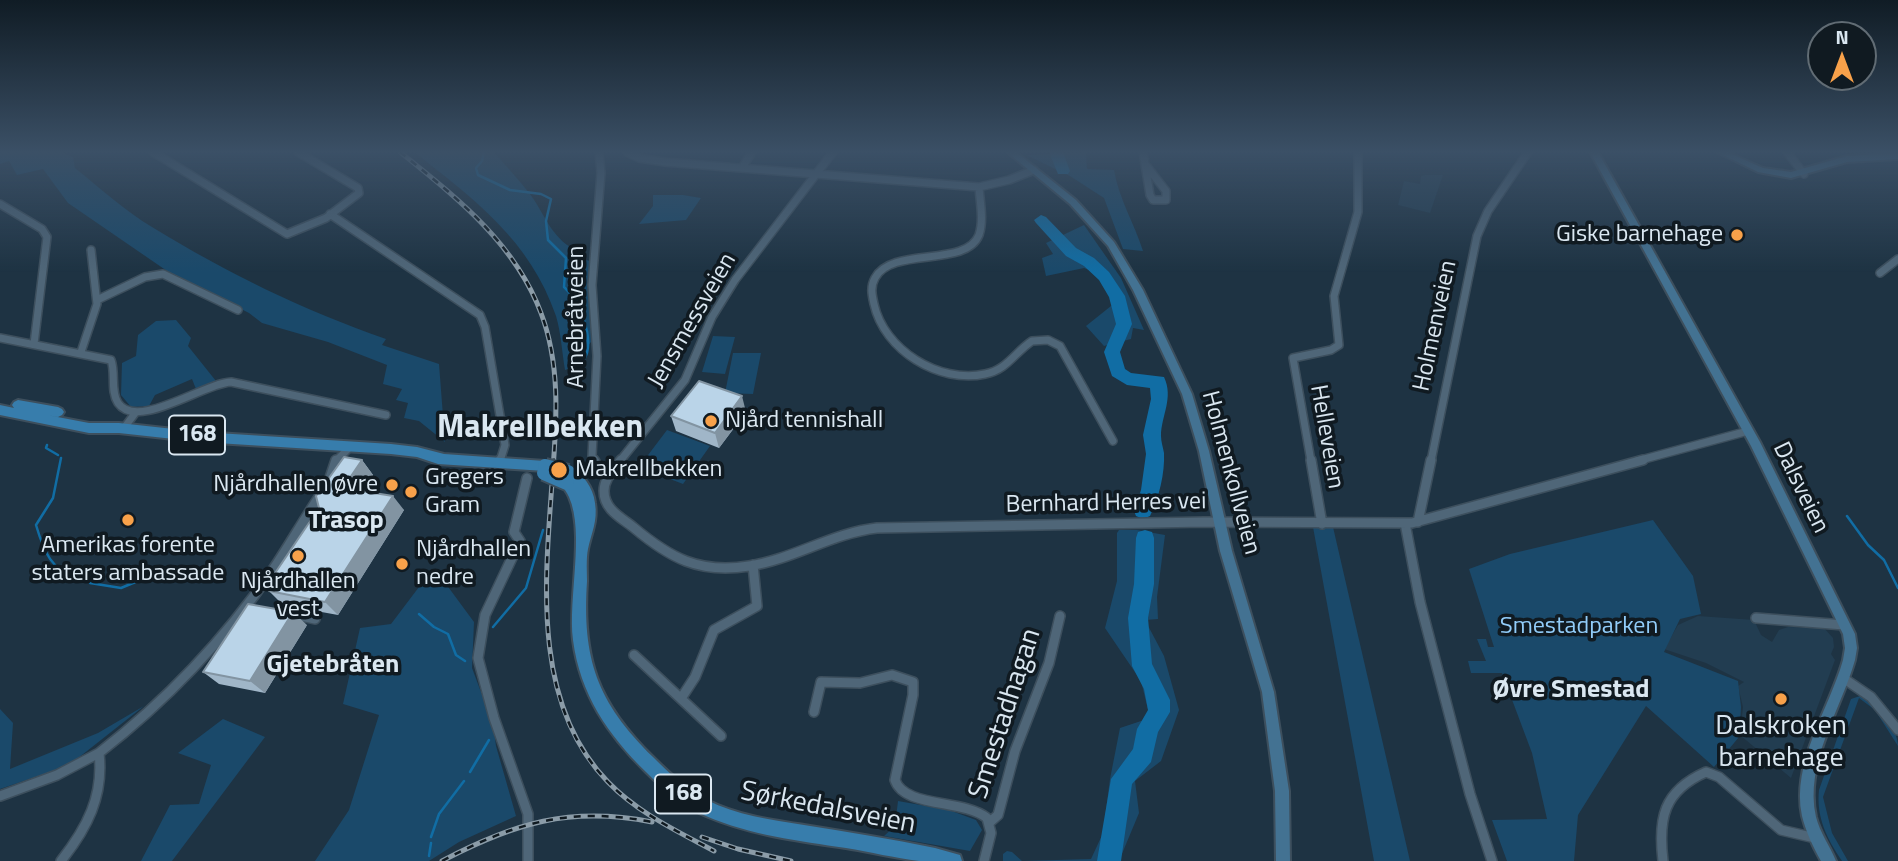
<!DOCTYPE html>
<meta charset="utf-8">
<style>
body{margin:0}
#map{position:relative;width:1898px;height:861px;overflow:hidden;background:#1e3343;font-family:"Titillium Web",sans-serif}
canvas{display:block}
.north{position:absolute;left:1807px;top:21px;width:70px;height:70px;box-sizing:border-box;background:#101a21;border:2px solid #616c74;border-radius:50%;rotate:0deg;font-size:19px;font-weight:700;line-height:28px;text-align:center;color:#dae7f1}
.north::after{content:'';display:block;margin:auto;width:24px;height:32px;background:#f8a14a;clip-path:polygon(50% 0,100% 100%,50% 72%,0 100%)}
</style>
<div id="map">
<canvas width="1898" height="861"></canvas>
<div class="north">N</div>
</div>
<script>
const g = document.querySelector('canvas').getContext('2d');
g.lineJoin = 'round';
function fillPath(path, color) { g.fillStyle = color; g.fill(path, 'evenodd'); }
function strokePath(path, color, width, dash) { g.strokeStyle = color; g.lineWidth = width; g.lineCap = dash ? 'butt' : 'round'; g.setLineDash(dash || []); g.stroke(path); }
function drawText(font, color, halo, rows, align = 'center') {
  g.font = font + ' "Titillium Web",sans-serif'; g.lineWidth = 7; g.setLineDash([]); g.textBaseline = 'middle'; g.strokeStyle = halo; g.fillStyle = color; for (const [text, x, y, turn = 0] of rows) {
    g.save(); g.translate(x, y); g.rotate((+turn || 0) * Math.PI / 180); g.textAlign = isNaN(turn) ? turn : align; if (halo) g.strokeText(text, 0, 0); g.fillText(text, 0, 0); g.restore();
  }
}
fillPath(new Path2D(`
 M1425,175H1443L1430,213L1398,205L1404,181L1420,184L1421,176Z
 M1698,616L1754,620L1761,635L1772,642L1779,630L1788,627L1824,628L1833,638L1834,647L1831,654L1835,660L1791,778L1740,735L1743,707L1738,686L1744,682L1706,663L1664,649L1678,625Z`), '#223d51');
fillPath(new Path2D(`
 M0,152H61L73,157L75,168C100,188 125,211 152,227C227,273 303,310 386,339L382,345L439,364L445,442L419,421L404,418L408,403L396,400L402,389L383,384L387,365L328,342L262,323L249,313L170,273L68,203L43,169L17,175L9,161L0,164Z
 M414,152H494C506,166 519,180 530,194C546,216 552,241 580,252L579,258L590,261L591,342L568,369L565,370C562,352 561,333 556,316C530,240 474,199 414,152Z
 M1022,152L1026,155L1086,152L1087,169L1114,170C1119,199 1134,223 1143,251L1123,249L1104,198L1070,176L1026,155Z
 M653,195H683L701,198L686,220L639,224L653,206Z
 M1084,225L1121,278L1144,330L1133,328L1131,339L1104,346L1086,326L1121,298L1110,278L1084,268L1046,276L1042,258L1053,254L1046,243Z
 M176,320L191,338L188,346L216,381L196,389L192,379L155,395L149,406L131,407L121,395L122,363L136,356L138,335L156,321Z
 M713,336L735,337L725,374L702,372Z
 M733,353H761L753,394L725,393Z
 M667,430L710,446L683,484L639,467Z
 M1653,520L1693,576L1701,614L1680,619L1664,652L1738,681L1741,707L1739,737L1714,767L1646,706L1578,815L1574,861H1507L1492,820L1547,819L1532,753L1502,673H1471L1468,661H1486L1477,639H1486L1488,647H1494L1469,569L1510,554Z
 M1313,527H1333L1410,861H1374Z
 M1119,530H1137L1165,535L1157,597L1158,619L1145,620L1164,656L1179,710L1161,761L1135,781L1139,813L1119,861H1003V854L1007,851L1012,852L1022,861L1091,859L1103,833L1110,779L1120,728L1150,718L1141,681L1105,628L1117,581V533Z
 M422,583L446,584L474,622L472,668L493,724L496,746L516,816L459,842L429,861H315L349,810L379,715L343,704L360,628L391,624Z
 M1860,696C1875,705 1898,727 1898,746L1875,710L1859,698L1823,797L1832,833L1848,861H1842C1827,839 1816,817 1819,790L1851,699Z
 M144,706L68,766L0,789V709L13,723L10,769L98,733Z
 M223,719L265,737L172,861H141L170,805L199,804L211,765L178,753Z
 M898,801L949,810L976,820L982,830L970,851L884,836L895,826Z`), '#1a496a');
strokePath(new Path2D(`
 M484,152L482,161L476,168L478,175L510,190L541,194L551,199L546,221L548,240L566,258L564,287C579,300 592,333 587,353C585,361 576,370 571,376
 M47,445L46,448L58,455
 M61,458L53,498L36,525C44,552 51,570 79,580
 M1847,516L1868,545L1884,560L1898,588
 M90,583L121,588L150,576
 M419,614L434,627L448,634L456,655L465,661
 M493,627L526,588L543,530
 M470,772L489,740
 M431,837L439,814L464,781
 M429,856L431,843`), '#116da4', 2.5);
fillPath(new Path2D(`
 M1049,152H1063L1070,171L1068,174H1058Z
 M1041,215L1046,217L1076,248L1094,258L1109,272L1125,296L1132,324L1120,352L1125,369L1131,373L1164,377C1174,398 1161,416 1161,436C1161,442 1163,447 1164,453C1165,473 1159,498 1150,516L1143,519L1136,516L1134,511L1141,490L1146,454L1143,435L1151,399L1150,388L1127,385L1112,376L1104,352L1116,324L1109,297L1099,280L1084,266L1066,256L1036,223L1034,220Z
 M1145,530L1152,532L1154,538V584L1148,618L1152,664L1170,700V712L1158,732L1151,762L1132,784L1121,861H1097L1111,779L1133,749L1137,729L1148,710L1144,689L1132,666L1128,618L1134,584L1136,538L1138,532Z`), '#116da4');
const streetFar1 = new Path2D(`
 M153,152L287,234L326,218L359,193L358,188L298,152
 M627,152L639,158L665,162L979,187L1009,180L1034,170
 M1143,152L1150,195L1153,200H1166V191L1145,164
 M1787,152L1804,174
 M742,168L752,152
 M979,187C980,202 984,220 979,235C966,268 892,246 875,278C870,287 872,295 874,304C884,350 939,384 985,374C1007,370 1015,352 1032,341L1048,340L1060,346L1113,441
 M0,204L42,229L47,237L34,344
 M330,214L480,315L485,327L505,445L500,461
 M1880,273L1898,259
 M97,300L145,277L163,274L238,310
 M0,338L111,360C116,373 110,391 118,403C137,431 204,383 231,382L386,415
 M81,352L97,304L91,250
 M124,428L136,412
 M336,461L350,447
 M595,461L592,456L597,356L592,285L601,173L599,152
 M620,461L685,380L712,317L735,280L833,152
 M1311,461L1293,358L1331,350L1339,345L1334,296L1358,212V152
 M1431,461L1477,236L1488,211L1528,152
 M1637,461L1748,431`);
const street = new Path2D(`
 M594,460L598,467L610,472
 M621,460C614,470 604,478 604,491C604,509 620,517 633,527C670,558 699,574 749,566C794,559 832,533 877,528L1204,522L1412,523L1643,460
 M1311,460L1322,524
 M499,464L500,460
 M527,478L514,532L520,541L485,615L478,658L494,718L528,814V861
 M328,484L336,460
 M1418,522L1431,460
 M1405,523L1420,602L1470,794L1492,861
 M287,613L315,619
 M1756,618L1844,625
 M634,655L721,736
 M1843,678L1871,697L1898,730
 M682,697L695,677L714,630L757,606L753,565
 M814,712L821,682L860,683L892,675L913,682V695L895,780C904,808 963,799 987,818L991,833L984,861
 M0,796L57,775L99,753
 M990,822L998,815L1015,751L1049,663L1060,616
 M61,861C87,828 104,796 99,753C166,701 224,640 272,571C289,546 304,519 321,494
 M1663,861C1658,819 1663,791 1706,772L1719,777L1781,830L1815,838`);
const secondary = new Path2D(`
 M1007,152H1016L1076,200L1114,242L1143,290L1192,394L1209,451L1232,551L1274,692L1289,791L1290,861H1276L1275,791L1262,692L1220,551L1199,451L1182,394L1133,290L1108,246L1070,204Z
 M1590,152H1598L1760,442L1855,634L1857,648L1855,660C1841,710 1804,763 1816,817C1820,833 1830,846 1836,861H1821C1813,847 1806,832 1802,816C1791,762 1829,710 1843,660L1845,648L1843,634L1751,446Z
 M1717,152H1727L1763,168L1791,172L1847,156L1898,153V159L1847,162L1791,178L1758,172Z`);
const primary = new Path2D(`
 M18,400L58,407L62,409L64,412L62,415L58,417L47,415L89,423H119L201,432L391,444L417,447L444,454L545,461L549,462L551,466L549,470L545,471L438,464L417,457L391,454L201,442L119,433H89L0,415V405L14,408L12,405L14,402Z
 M568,467C583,473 593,487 595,503C598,521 591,534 588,549C586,559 587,571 587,581C582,659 597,702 653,757C669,773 686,789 707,800C736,815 771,820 804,825C848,832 891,839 935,848L960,855L962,861C948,861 933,861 919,861C895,858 870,852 846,848C799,841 750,835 706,816C683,806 664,790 646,772C608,735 580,694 573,640C568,598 585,533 569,497C567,492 563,488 561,483L562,479L567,478L562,472L564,468Z`);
strokePath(streetFar1, '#3d4f5d', 10);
strokePath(street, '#3d4f5d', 12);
strokePath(secondary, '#3d4f5d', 4);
strokePath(primary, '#3d4f5d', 4);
strokePath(streetFar1, '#4f6678', 7);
strokePath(street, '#4f6678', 9);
fillPath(secondary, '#437292');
fillPath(primary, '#377dac');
const rail = new Path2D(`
 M400,152C456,197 515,243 541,313C560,363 557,417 553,469C546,573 529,701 608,782C638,813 677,831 714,851
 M702,837L738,849L791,861
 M442,861C514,823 570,806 652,822`);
strokePath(rail, '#8b9ca8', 5);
strokePath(rail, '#101a21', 2.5, [7]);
const primaryBridge = new Path2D(`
 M545,466L568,472
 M544,473L567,483`);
strokePath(primaryBridge, '#3d4f5d', 18, []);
strokePath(primaryBridge, '#377dac', 14);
fillPath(new Path2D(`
 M746,412L719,448L676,431L671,416Z
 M362,460L373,475L362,491L404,510L338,615L283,605L269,591L319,508Z
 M307,625L265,693L219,684L203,672Z`), '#a0b6c8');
fillPath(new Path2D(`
 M742,396L746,412L719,448L715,433Z
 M362,460L373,475L355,502L343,488Z
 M393,496L404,510L338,615L325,602Z
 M293,612L307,625L265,693L250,681Z`), '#8294a2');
const building = new Path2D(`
 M699,381L742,396L715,433L671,416Z
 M344,457L362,460L343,488L393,496L325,602L269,591L267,585L319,508L316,496Z
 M248,604L293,612L250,681L203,672Z`);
fillPath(building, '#bad4e8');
strokePath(building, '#8294a2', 2);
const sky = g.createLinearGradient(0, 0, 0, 272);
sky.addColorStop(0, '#101c25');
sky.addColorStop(0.56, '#3b5066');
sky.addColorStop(1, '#3b506600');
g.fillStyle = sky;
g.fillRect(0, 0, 1898, 272);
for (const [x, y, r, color] of [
 [1737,235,7,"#f8a14a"],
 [711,421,7,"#f8a14a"],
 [559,470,9,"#f8a14a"],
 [392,485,7,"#f8a14a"],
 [411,492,7,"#f8a14a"],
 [128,520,7,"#f8a14a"],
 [298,556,7,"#f8a14a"],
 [402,564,7,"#f8a14a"],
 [1781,699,7,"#f8a14a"]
]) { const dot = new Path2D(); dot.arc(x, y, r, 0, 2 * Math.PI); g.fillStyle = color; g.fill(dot); strokePath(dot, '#101a21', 2.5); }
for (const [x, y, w] of [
 [197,435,56],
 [683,794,56]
]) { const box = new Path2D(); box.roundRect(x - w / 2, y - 19.5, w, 39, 5); g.fillStyle = '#101a21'; g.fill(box); strokePath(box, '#dae7f1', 2); }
drawText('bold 23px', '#dae7f1', null, [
 ["168",197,435],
 ["168",683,794]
]);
drawText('24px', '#dae7f1', '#101a21', [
 ["Giske barnehage",1723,235,"right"],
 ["Njård tennishall",725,421],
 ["Makrellbekken",575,470],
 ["Gregers",425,478],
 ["Gram",425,506],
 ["Njårdhallen øvre",378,485,"right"],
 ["Amerikas forente",128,546,"center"],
 ["staters ambassade",128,574,"center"],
 ["Njårdhallen",416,550],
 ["nedre",416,578],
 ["Njårdhallen",298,582,"center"],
 ["vest",298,610,"center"]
], 'left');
drawText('24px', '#dae7f1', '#101a21', [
 ["Arnebråtveien",577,317,-90],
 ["Jensmessveien",693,321,-60],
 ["Holmenveien",1436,326,-78],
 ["Helleveien",1326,437,80],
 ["Holmenkollveien",1230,473,75],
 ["Dalsveien",1800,488,64],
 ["Bernhard Herres vei",1106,504,-1]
]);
drawText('24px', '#91ccf9', '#101a21', [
 ["Smestadparken",1579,627]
]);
drawText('bold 26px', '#dae7f1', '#101a21', [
 ["Trasop",346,522],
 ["Gjetebråten",333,666],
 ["Øvre Smestad",1571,691]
]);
drawText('28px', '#dae7f1', '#101a21', [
 ["Smestadhagan",1006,714,-72],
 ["Sørkedalsveien",828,809,11]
]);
drawText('28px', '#dae7f1', '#101a21', [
 ["Dalskroken",1781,727],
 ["barnehage",1781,759]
]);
drawText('bold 32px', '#dae7f1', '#101a21', [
 ["Makrellbekken",540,429]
]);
</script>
